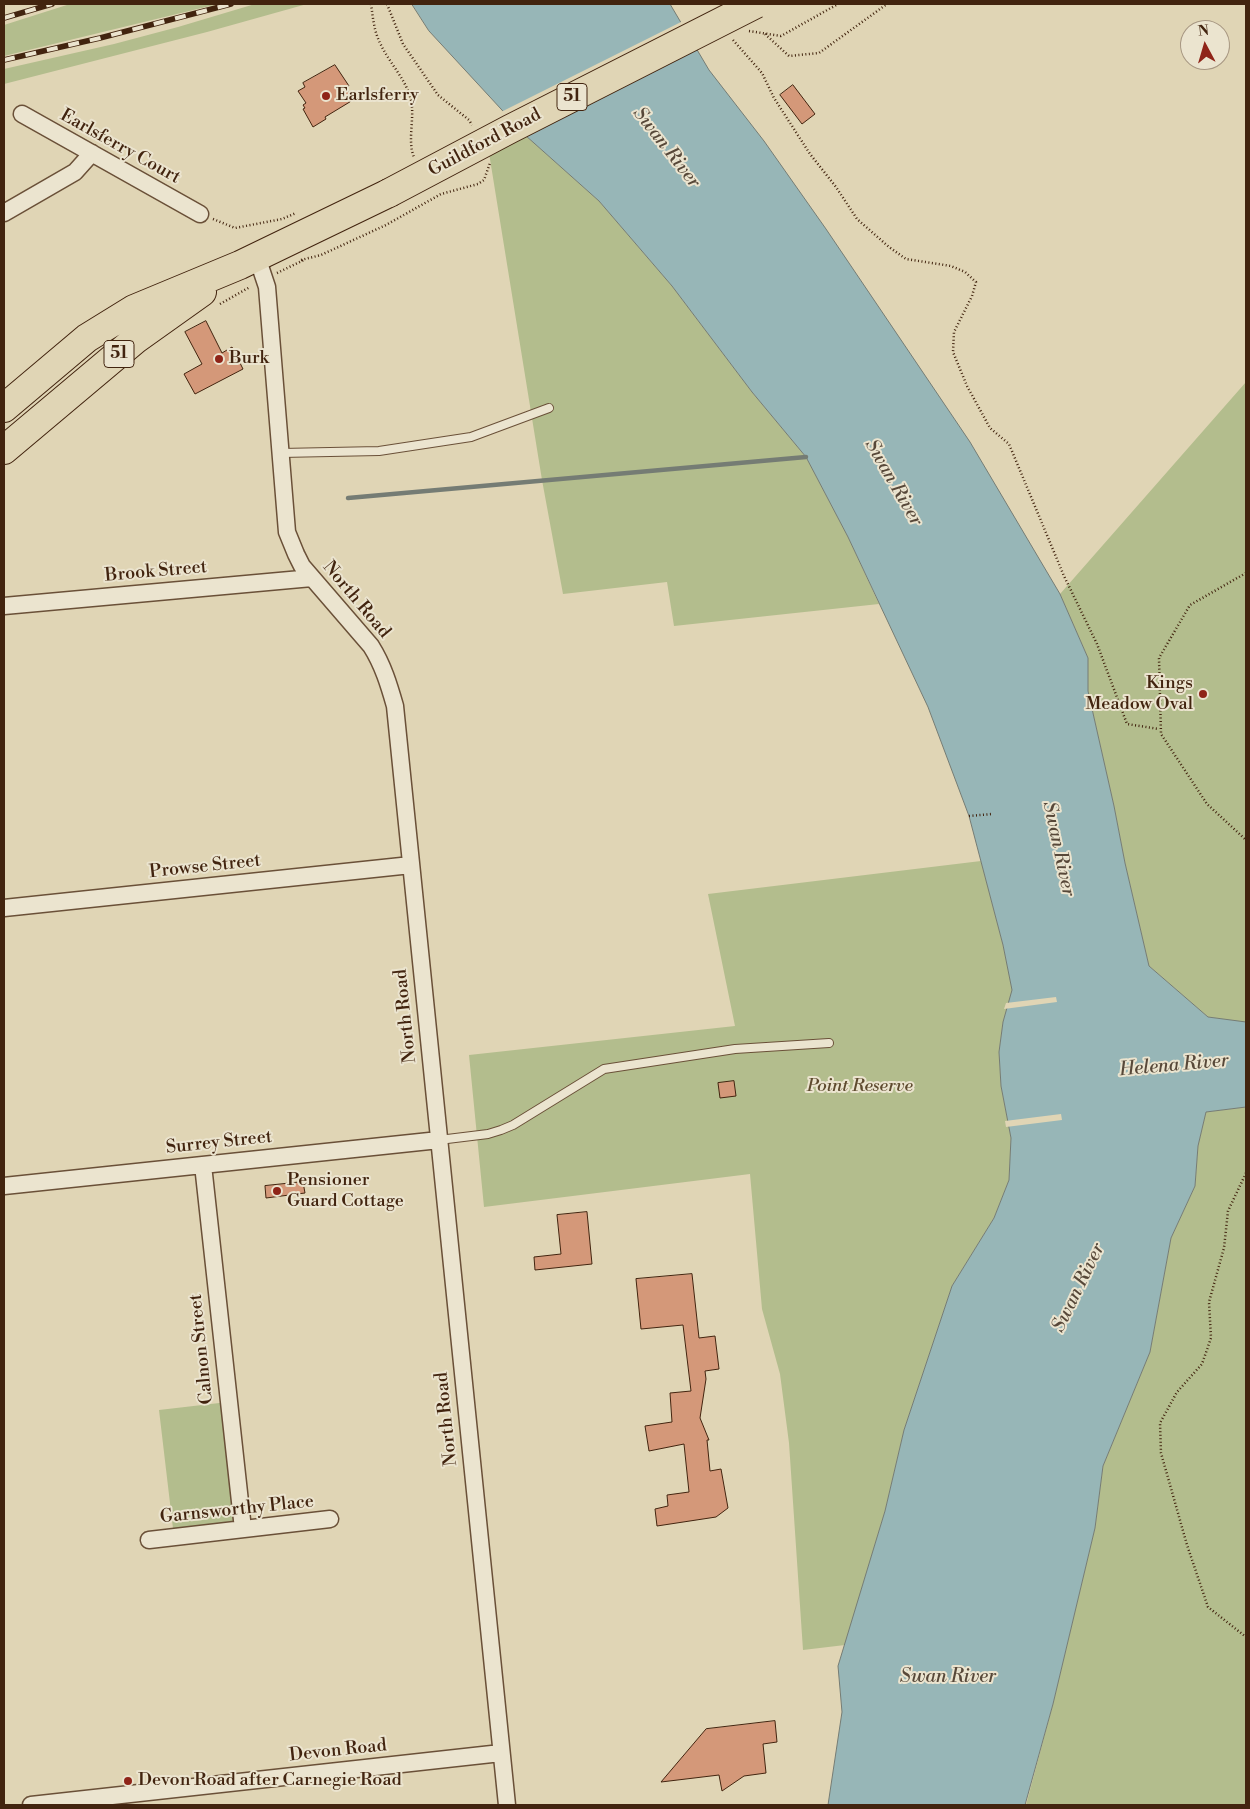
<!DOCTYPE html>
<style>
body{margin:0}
#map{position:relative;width:1250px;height:1809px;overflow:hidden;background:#e0d5b5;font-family:"Libre Bodoni",serif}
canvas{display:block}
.frame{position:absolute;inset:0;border:5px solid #42240f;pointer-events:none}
.north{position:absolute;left:1180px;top:20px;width:50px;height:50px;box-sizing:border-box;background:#ebe4cf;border:1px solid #a79782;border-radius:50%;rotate:354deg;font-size:14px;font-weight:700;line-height:20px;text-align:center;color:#42240f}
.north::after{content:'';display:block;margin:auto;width:18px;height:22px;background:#8f2418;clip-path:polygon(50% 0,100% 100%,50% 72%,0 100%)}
</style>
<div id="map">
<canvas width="1250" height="1809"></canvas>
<div class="frame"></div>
<div class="north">N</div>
</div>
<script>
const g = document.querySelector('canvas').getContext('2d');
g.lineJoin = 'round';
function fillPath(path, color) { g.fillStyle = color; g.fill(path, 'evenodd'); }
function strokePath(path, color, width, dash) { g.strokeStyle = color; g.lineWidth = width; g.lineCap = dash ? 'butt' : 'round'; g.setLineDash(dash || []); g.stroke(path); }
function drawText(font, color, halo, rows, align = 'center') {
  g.font = font + ' "Libre Bodoni",serif'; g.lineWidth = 4; g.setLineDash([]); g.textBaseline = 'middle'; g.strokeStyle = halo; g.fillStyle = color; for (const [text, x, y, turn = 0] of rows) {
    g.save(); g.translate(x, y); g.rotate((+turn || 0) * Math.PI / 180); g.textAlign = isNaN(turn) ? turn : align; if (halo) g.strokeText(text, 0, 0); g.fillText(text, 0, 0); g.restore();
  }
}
fillPath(new Path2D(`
 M70,4H218L4,56V25Z
 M255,4H307L207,32L4,84V69L114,44L178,27Z
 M525,135L599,201L672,286L752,392L806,457L848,537L879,604L674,626L667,582L563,594L542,480L489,153Z
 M1246,382V1022H1241L1208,1017L1149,966L1125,863L1114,806L1088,691V658L1060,594Z
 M981,861L1003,945L1013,990L1003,1022L999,1052L1001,1086L1011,1138L1009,1180L994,1218L952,1286L904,1430L885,1511L845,1645L803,1650L789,1443L780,1374L762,1309L750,1174L484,1207L469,1055L735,1026L708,894Z
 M1246,1107V1805H1026L1053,1704L1095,1528L1103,1466L1150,1352L1171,1238L1195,1186L1198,1146L1206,1112Z
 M228,1402L243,1529L174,1537L159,1410Z`), '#b3bd8d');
const water = new Path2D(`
 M412,4H670L709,70L764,141L826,229L970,442L1060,594L1088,658V691L1114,806L1125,863L1149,966L1208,1017L1246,1022V1107L1206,1112L1198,1146L1195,1186L1171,1238L1150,1352L1103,1466L1095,1528L1053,1704L1025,1805H828L842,1712L838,1666L885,1511L904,1430L952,1286L994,1218L1009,1180L1011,1138L1001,1086L999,1052L1003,1022L1012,990L1003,945L969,816L928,707L848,537L806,457L752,392L672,286L599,201L525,135L429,31Z`);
fillPath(water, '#97b6b7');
strokePath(water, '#757c74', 1);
fillPath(new Path2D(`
 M683,21L697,44L521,134L501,112Z
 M1056,997L1057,1002L1004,1009L1006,1003Z
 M1061,1114L1062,1120L1006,1127L1005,1121Z`), '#e0d5b5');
strokePath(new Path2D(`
 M348,498L806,457`), '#757c74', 4.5);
const building = new Path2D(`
 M335,65L349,86L346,88L353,100L325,117L326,119L313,127L303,109L305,108L303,105L306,103L298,91L305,87L303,83Z
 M793,85L815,114L802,124L780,95Z
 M206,321L222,353L232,347L243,369L195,394L184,374L202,364L185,332Z
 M734,1081L736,1096L720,1098L718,1083Z
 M303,1182L305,1193L266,1198L265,1186Z
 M587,1212L592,1264L535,1270L534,1257L561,1254L557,1215Z
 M692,1274L699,1338L715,1336L719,1369L705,1371L706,1379L700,1418L709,1440H707L710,1471L721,1469L728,1508L716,1517L657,1526L655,1509L668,1506L667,1495L689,1492L684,1444L649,1451L645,1426L672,1422L670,1393L691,1391L683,1325L641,1329L636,1279Z
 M775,1721L777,1742L763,1744L766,1773L744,1776L722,1791L719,1775L661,1782L706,1729Z`);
fillPath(building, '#d49879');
strokePath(building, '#42240f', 1);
const lane = new Path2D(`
 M281,453L379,451L471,437L549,408
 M439,1140L488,1134L501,1130L513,1125L604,1069L735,1049L829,1043`);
const street = new Path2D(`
 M22,114L200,214
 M4,213L75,172L92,153
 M257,257L267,287L287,532L296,554L302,566L371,646C383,665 389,685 395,706L507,1805
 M4,606L312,578
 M4,908L411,865
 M203,1165L243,1529
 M4,1186L439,1140
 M149,1540L330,1519
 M31,1805L501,1753`);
const highway = new Path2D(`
 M4,408L87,338L134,309L240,265L389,193
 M4,450L136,339L202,292`);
strokePath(lane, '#6a5038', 10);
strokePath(street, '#6a5038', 19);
strokePath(highway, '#42240f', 30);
strokePath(new Path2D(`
 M371,4C373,18 374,32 381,45C390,64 406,79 411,100C415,118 407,141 414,157
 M387,4L403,44L438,95L469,120L472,125
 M749,31L781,36L838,4
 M765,34L789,56L819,53L887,4
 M733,40L762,73L774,98L810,154L836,187L857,219L889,247L906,259L951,266L965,272L976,282L972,296L954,332L953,352L967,386L990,428L1009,444L1064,576L1097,644L1127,724L1159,729
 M213,219L235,228L282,219L296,213
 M301,260L321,255L386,225L441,194L478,184L484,180L490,163
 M277,273L304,260
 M220,304L250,287
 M1246,573L1190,605L1159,658L1161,734L1207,804L1246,840
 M969,816L992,814
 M1246,1173L1228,1211L1224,1248L1209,1302L1211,1338L1202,1364L1177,1392L1160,1423L1161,1453L1187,1545L1208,1607L1246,1637`), '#42240f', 2.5, [1, 2.5]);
strokePath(lane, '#ebe4cf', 8);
strokePath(street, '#ebe4cf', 16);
strokePath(highway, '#e0d5b5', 28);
const rail = new Path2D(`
 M4,18L52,4
 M4,60L100,38L231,4`);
strokePath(rail, '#42240f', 5.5);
strokePath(rail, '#ebe4cf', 4, [11]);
const highwayBridge = new Path2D(`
 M389,193L510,129L756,4`);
strokePath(highwayBridge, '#42240f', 30, []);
strokePath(highwayBridge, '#e0d5b5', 28);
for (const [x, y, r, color] of [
 [326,96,5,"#8f2418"],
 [219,359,5,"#8f2418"],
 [1203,694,5,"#8f2418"],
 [277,1191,5,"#8f2418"],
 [128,1781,5,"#8f2418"]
]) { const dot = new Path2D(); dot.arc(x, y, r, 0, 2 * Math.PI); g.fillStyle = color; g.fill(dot); strokePath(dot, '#ebe4cf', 2); }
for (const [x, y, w] of [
 [572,97,30],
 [119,354,30]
]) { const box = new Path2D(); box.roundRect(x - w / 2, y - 13.5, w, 27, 4); g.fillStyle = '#ebe4cf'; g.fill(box); strokePath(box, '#42240f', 1); }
drawText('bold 16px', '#42240f', null, [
 ["51",572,97],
 ["51",119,354]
]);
drawText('18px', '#42240f', '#ebe4cf', [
 ["Earlsferry",336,96],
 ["Burk",229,359],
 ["Kings",1193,684,"right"],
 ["Meadow Oval",1193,705,"right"],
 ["Pensioner",287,1181],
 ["Guard Cottage",287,1202],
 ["Devon Road after Carnegie Road",138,1781]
], 'left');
drawText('18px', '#42240f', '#ebe4cf', [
 ["Guildford Road",485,143,-28],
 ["Earlsferry Court",120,147,29],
 ["Brook Street",156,572,-5],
 ["North Road",356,600,50],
 ["Prowse Street",205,867,-6],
 ["North Road",406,1016,-96],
 ["Surrey Street",219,1143,-6],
 ["Calnon Street",202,1349,-96],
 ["North Road",447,1419,-96],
 ["Garnsworthy Place",237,1510,-6],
 ["Devon Road",338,1751,-6]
]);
drawText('italic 18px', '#5e4a2e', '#ebe4cf', [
 ["Point Reserve",860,1087]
]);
drawText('italic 19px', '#574839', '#ebe4cf', [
 ["Swan River",666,148,52],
 ["Swan River",893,483,60],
 ["Swan River",1058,849,78],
 ["Helena River",1174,1066,-5],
 ["Swan River",1079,1288,-64],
 ["Swan River",948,1677]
]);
</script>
